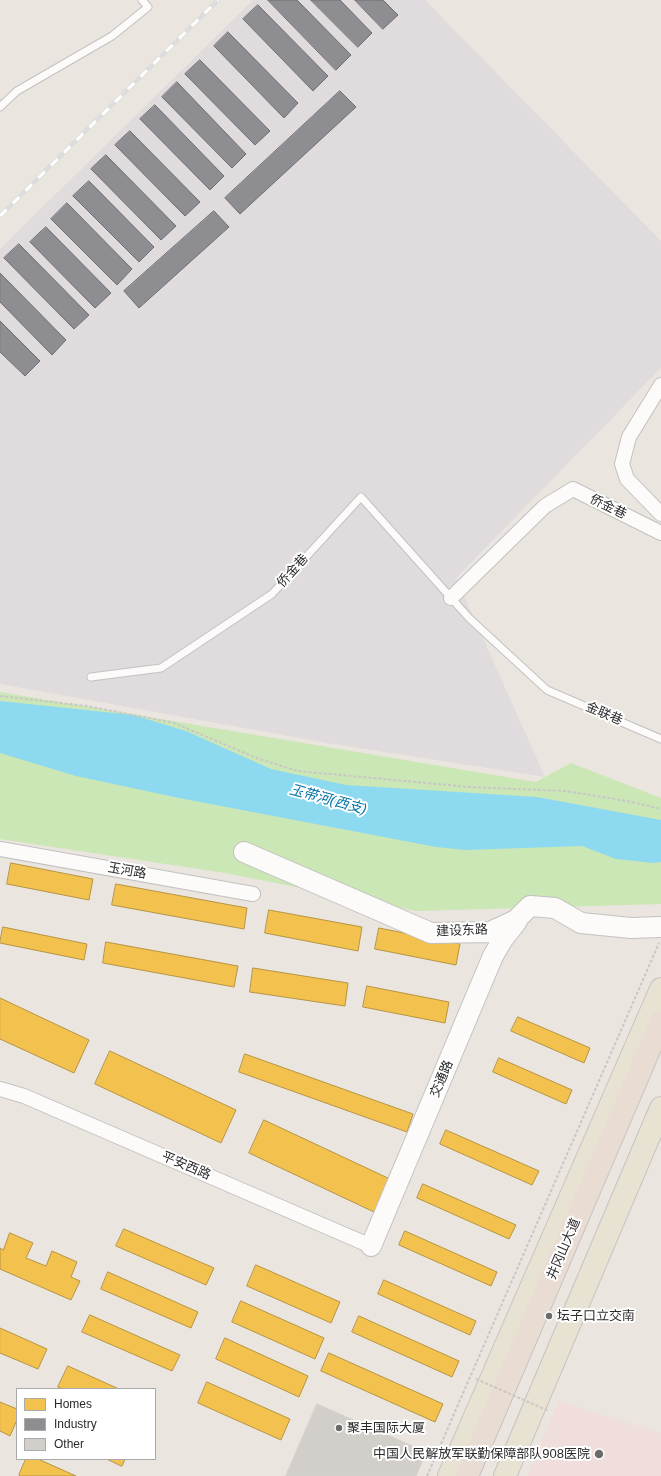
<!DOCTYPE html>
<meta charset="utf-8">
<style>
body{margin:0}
#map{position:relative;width:661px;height:1476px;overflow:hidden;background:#eae5df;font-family:Helvetica,sans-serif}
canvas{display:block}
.legend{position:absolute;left:16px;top:1388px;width:140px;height:72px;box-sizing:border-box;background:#fff;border:1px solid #aaa;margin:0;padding:5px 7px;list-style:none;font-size:12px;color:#2a2a2a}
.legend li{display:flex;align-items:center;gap:8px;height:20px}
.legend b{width:20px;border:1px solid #aaa}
</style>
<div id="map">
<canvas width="661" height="1476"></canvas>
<ul class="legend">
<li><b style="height:11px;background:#f2c14e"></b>Homes</li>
<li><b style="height:11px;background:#8d8d92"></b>Industry</li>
<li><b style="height:11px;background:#d2cfcb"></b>Other</li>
</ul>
</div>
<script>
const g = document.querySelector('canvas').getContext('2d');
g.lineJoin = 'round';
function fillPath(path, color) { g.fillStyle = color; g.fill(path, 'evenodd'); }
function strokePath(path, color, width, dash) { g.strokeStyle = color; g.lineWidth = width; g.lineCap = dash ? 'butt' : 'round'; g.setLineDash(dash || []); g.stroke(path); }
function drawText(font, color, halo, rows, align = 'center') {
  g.font = font + ' Helvetica,"Noto Sans SC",sans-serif'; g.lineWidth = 4; g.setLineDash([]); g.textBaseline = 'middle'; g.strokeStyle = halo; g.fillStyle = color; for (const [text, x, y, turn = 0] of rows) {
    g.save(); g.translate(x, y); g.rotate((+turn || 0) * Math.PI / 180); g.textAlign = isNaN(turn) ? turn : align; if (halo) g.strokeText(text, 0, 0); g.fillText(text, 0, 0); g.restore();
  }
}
fillPath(new Path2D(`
 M253,0H425L661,241V368L456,578L545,777L333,744L0,684V249Z`), '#e0dcde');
fillPath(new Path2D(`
 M559,1401L661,1433V1476H527Z`), '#f0dedc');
fillPath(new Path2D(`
 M0,692L536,782L571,763L661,798V904L417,911L225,873L0,839Z`), '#cbe7b5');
fillPath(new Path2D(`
 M0,701L133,715L186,731L271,769L346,785L537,797L661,820V862L654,863L616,859L582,846L466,850L436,847L179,798L76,776L0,753Z`), '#8ddaf0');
const homes = new Path2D(`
 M11,863L93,879L89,900L7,884Z
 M116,884L247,908L244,929L112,905Z
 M269,910L362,927L358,951L265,933Z
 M3,927L87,944L84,960L0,943Z
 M379,928L460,944L456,965L375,949Z
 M106,942L238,966L234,987L103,963Z
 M253,968L348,983L345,1006L250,992Z
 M367,986L449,1002L445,1023L363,1007Z
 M0,998L89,1040L74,1073L0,1039Z
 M518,1017L590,1048L584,1063L511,1031Z
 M110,1051L236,1110L221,1143L95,1084Z
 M245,1054L413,1114L407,1132L239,1072Z
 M499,1058L572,1090L566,1104L493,1072Z
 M264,1120L390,1179L374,1212L249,1153Z
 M446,1130L539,1171L532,1185L440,1144Z
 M423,1184L516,1225L509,1239L417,1198Z
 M124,1229L214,1268L206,1285L116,1246Z
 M405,1231L497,1272L491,1286L399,1245Z
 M10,1233L33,1243L26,1258L46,1266L52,1251L77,1262L71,1277L80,1281L71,1300L0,1269V1248L3,1250Z
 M256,1265L340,1302L331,1323L247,1286Z
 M108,1272L198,1312L191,1328L101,1289Z
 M384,1280L476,1321L470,1335L378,1294Z
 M241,1301L324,1338L315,1359L232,1322Z
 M90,1315L180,1355L172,1371L82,1332Z
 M359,1316L459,1361L452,1377L352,1332Z
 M0,1328L47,1349L38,1369L0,1353Z
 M225,1338L308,1376L299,1397L216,1359Z
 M329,1353L443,1404L435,1422L321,1371Z
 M68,1366L119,1389H63L58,1387Z
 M207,1382L290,1419L281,1440L198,1403Z
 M0,1402L17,1409V1420L10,1436L0,1431Z
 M26,1459H38L76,1476H20L19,1475Z
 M107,1459H125L122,1466Z`);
fillPath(homes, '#f2c14e');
strokePath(homes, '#b69443', 1);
const industry = new Path2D(`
 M268,0H297L351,55L336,70Z
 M311,0H340L372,33L358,47Z
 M355,0H383L398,15L383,29Z
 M258,5L328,76L313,91L243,19Z
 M228,32L298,103L284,118L214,46Z
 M200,60L270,131L255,145L185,74Z
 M177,82L246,154L232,168L162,97Z
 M340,91L356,107L240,214L225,198Z
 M155,105L224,176L210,190L140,119Z
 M130,131L200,202L185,216L115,145Z
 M106,155L176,226L161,240L91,169Z
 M89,181L154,247L139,262L73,196Z
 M67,203L132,269L117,285L51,219Z
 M214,211L229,227L139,308L124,291Z
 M46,227L111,293L95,308L30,242Z
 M19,244L89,315L74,329L4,258Z
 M0,273L66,340L52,355L0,302Z
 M0,321L40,361L25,376L0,352Z`);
fillPath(industry, '#8d8d92');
strokePath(industry, '#6f6f73', 1);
const building = new Path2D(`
 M317,1404L426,1452L416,1476H286Z`);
fillPath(building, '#d2cfcb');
strokePath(building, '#d5d1cb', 1);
const lane = new Path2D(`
 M0,107L17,91L112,36L148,7L142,0
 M91,677L161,668L272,594L361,497L469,618L547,690L661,739`);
const street = new Path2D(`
 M661,385L629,437L622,464L627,479L661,514
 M451,598L545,506L573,489L661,533
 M0,849L253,894
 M0,1089L24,1096L371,1246`);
const secondary = new Path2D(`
 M244,852L431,933L490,932L516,920L530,906L555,908L581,923L631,928L661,927
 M371,1246L493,956L503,939L517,921`);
const primary = new Path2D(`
 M449,1476L661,989
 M505,1476L661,1108`);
const highway = new Path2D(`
 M467,1476L661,1022`);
strokePath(lane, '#c3c1c1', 9);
strokePath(street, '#c3c1c1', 16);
strokePath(secondary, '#c3c1c1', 22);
strokePath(primary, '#c5c3c1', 24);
strokePath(highway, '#c5c3c1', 24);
strokePath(new Path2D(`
 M0,696L87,706L174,723L259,759L298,771L469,787L565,791L627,801L661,809
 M427,1476L659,943`), '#c8c7c7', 2, [3, 2]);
strokePath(lane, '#fcfbfa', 7);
strokePath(street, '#fcfbfa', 14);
strokePath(secondary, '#fcfbfa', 20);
strokePath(primary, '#e8e2d2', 22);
strokePath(highway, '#e9dcd3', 22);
const rail = new Path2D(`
 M0,216L218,0`);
strokePath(rail, '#dddddf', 4.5);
strokePath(rail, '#fff', 3, [9]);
strokePath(new Path2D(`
 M476,1379L549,1411`), '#c8c7c7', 2, [3, 2]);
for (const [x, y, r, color] of [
 [549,1316,4,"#6d6b69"],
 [339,1428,4,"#6d6b69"],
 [599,1454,5,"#6d6b69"]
]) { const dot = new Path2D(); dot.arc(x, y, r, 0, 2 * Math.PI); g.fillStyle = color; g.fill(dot); strokePath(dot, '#fff', 1.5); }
drawText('13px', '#2a2a2a', '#fff', [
 ["侨金巷",608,507,26],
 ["侨金巷",293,571,-48],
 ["金联巷",604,714,23],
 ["玉河路",127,871,10],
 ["建设东路",462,931,-2],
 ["交通路",442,1079,-67],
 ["平安西路",186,1166,23],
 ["井冈山大道",564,1249,-67]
]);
drawText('13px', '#2a2a2a', '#fff', [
 ["坛子口立交南",557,1316],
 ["聚丰国际大厦",347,1428],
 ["中国人民解放军联勤保障部队908医院",590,1454,"right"]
], 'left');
drawText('italic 14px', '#0272a6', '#fff', [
 ["玉带河(西支)",328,800,15]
]);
</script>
